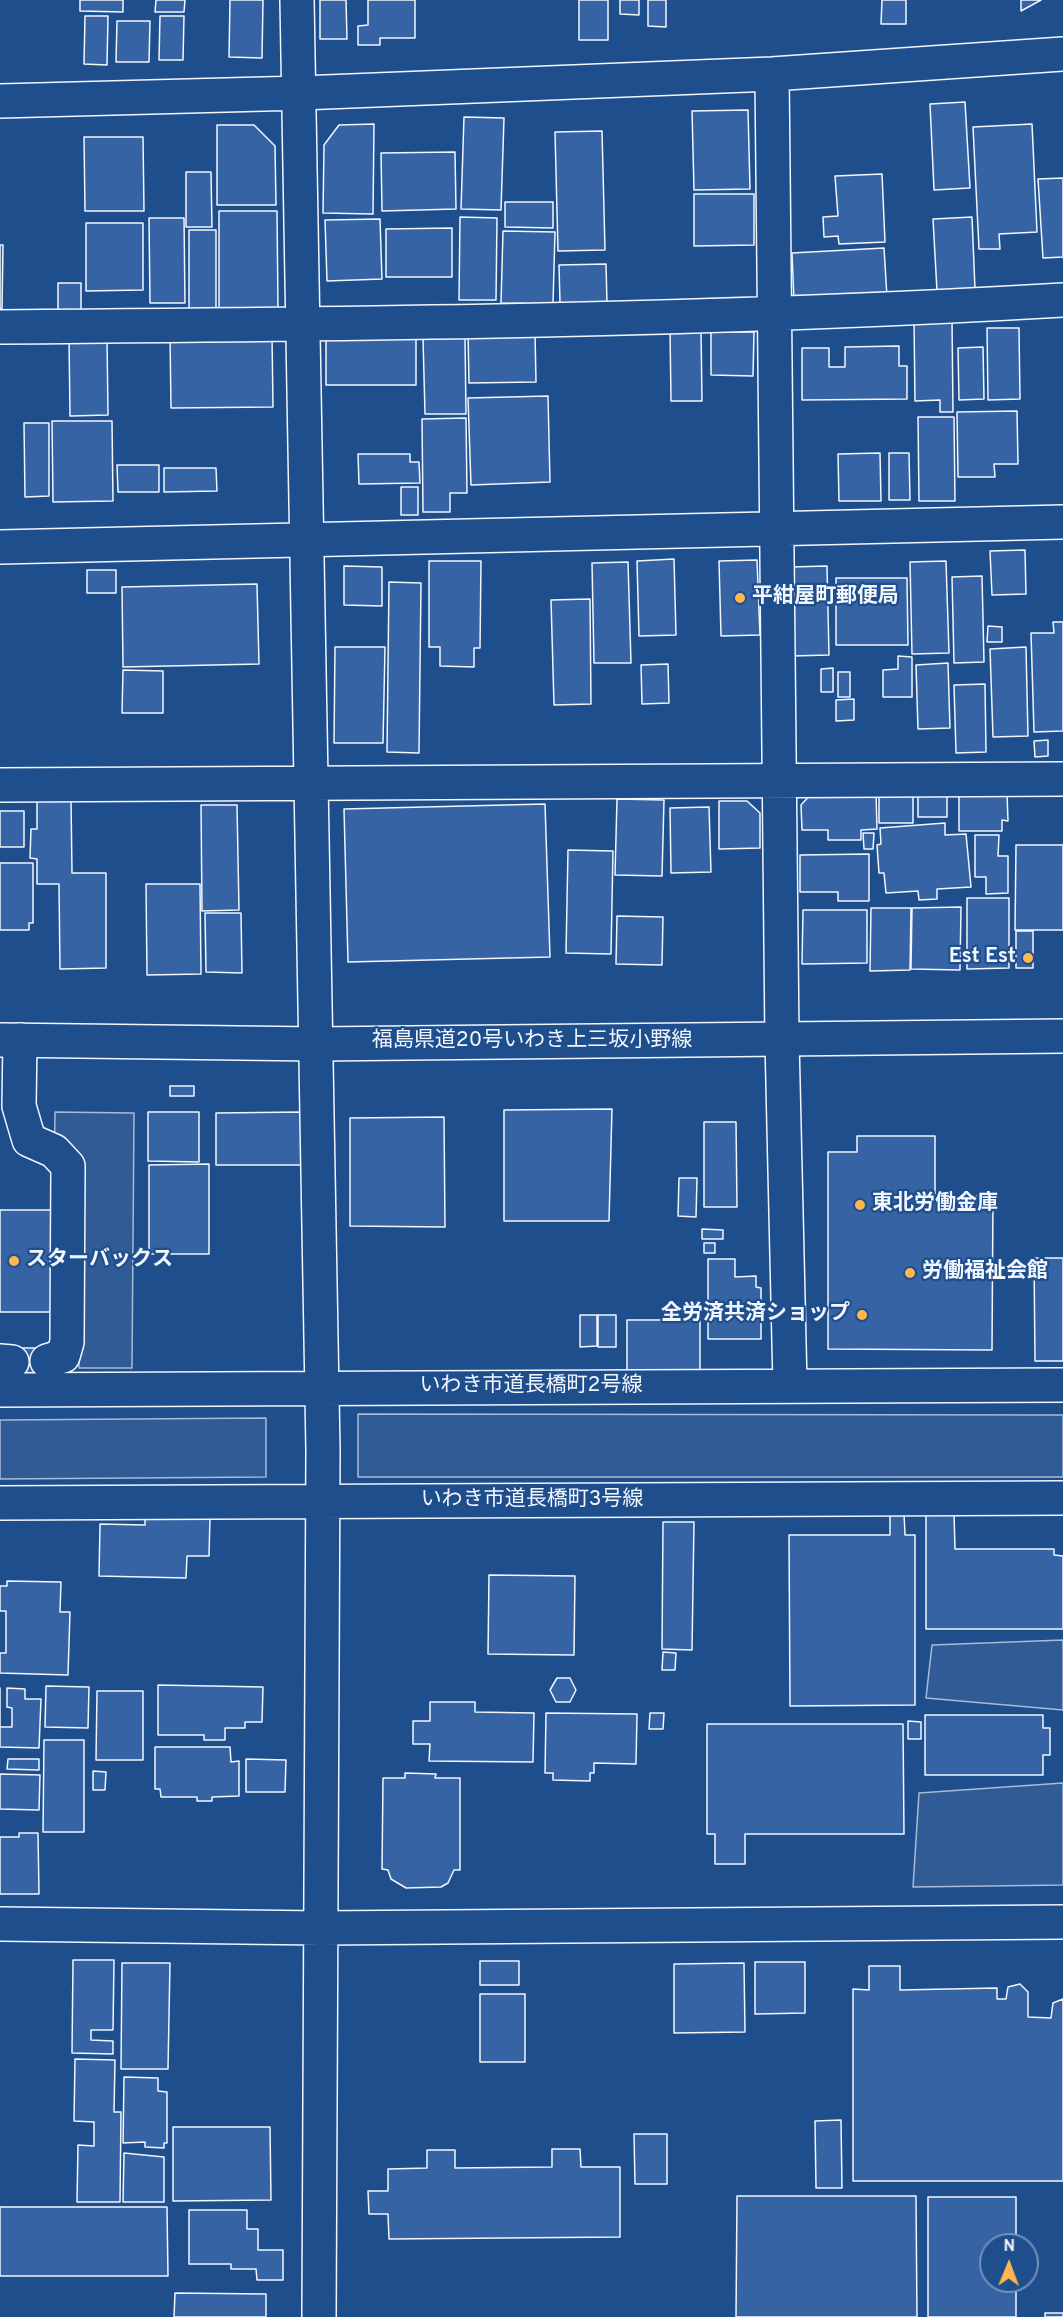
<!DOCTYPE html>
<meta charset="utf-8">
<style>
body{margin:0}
#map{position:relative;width:1063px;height:2317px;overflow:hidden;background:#1f4e8c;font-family:Overpass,sans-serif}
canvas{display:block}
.north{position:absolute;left:979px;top:2233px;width:60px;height:60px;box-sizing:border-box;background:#1f4e8c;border:2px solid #7391ba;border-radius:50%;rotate:1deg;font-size:16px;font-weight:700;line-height:24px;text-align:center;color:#f2f6ff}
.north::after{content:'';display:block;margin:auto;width:21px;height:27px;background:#ffb74d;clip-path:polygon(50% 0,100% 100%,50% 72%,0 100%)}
</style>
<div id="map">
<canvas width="1063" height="2317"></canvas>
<div class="north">N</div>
</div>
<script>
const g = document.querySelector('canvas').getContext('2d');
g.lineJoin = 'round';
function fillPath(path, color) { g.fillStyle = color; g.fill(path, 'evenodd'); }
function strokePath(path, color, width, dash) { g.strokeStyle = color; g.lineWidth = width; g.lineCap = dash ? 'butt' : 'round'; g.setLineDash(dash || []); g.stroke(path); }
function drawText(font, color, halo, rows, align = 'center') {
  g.font = font + ' Overpass,"Noto Sans JP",sans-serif'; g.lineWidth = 4.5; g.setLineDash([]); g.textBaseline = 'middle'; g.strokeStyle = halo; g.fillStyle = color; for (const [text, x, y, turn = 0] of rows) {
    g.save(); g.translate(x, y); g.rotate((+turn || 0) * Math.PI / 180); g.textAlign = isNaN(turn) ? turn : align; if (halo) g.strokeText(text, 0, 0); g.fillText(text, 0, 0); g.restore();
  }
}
const built = new Path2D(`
 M55,1112L134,1113L132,1368H79L80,1185L54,1184Z
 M358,1414L1063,1415V1477H358Z
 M266,1418V1477L0,1479V1420Z
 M1063,1640V1710L926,1698L932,1645Z
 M1063,1783V1885L913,1887L919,1793Z`);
fillPath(built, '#305b95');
strokePath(built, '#a8bbd7', 1.5);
const building = new Path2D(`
 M80,0H123V12L80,11Z
 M156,0H185L184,12H155Z
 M230,0H263L262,58L229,57Z
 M320,0H346L347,39H320Z
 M368,0H415V38H380V45H358V26L368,25Z
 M579,0H608V40H579Z
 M620,0H639V15L620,14Z
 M648,0H666V27L648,26Z
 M882,0H906V24H881Z
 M1021,0H1041L1021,11Z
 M85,16H108L107,65L84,64Z
 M160,16H184L183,60H159Z
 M117,21H150L149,62H116Z
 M965,102L970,188L934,190L930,104Z
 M748,110L750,189L694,190L692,111Z
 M464,117L504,118L501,210L461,209Z
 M374,124L373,214L323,213L324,145L339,125Z
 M1032,124L1037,232L999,234L1000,249H979L973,127Z
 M217,125H254L275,146L276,205H217Z
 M602,131L605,250L558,251L555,132Z
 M84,137H143L144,211H85Z
 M455,152L456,209L382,211L381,153Z
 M186,172H211L212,227H186Z
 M882,174L885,242L839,244L838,236L824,237L823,217L838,216L835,176Z
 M1063,178V257L1043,258L1038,179Z
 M694,194H754V245L694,246Z
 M505,202H553V228L505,227Z
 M219,211H277L278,309L219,310Z
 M460,217L497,218L496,300H459Z
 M972,217L975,289L937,291L933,219Z
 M149,218H184L185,303H150Z
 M380,219L382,279L327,281L325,220Z
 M86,223H143V290L86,291Z
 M452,228V277H386V229Z
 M189,230H216V309H189Z
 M503,231L555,232L553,304L501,303Z
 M0,245H3L2,309H0Z
 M884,248L887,297L794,301L792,253Z
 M606,264L607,303H560L559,265Z
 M58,283H81V313H58Z
 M914,320H952L953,412H940V400L915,401Z
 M987,328H1019L1020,399L988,400Z
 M670,330H701L702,401H671Z
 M468,332H535L536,382L469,383Z
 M711,332H754L753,376L711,375Z
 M170,336H272L273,407L171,408Z
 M416,336V385H326V337Z
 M465,337L466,414H425L423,338Z
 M107,338L108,415L70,416L69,339Z
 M899,346V366H907V399L802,400V348H829V367H845V347Z
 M983,347L984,399L959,400L958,348Z
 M548,396L550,482L471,485L468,398Z
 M1017,411L1018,464H994L995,477H958L957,412Z
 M918,417H954L955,501H919Z
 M466,418L467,493H450V512H423L422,419Z
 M52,421H112L113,501L53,502Z
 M24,423H49V496L25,497Z
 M880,453L881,501H839L838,454Z
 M889,453H909L910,500H889Z
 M358,454H410V462H419L420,483L359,484Z
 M117,465H159V492H118Z
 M164,468H216L217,491L164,492Z
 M401,487H418V515H401Z
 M1025,550L1026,594L992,595L990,551Z
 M674,559L676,635L639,636L637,561Z
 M757,560L760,635L721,636L719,561Z
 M429,561H481L480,648H474V667L440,666V647H429Z
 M946,561L949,653L912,654L910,562Z
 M628,562L631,663H594L592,563Z
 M344,566L382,567V606L344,605Z
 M827,566L829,655L792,656L790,567Z
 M87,570H116V593H87Z
 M982,576L984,662L954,663L952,577Z
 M836,578H907L908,645H836Z
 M389,582L421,583L419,753L387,752Z
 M257,584L259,664L123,667L122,587Z
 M590,599L591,704L554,705L551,600Z
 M1053,622H1063V731L1034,732L1031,633H1054Z
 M988,626L1002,627V642H987Z
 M335,647H385L383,743H334Z
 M1026,647L1028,736L993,737L990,649Z
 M898,656L912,657V697H883V670L898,669Z
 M948,663L950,728L918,729L916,665Z
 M668,664L669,703L642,704L641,665Z
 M833,668V692H821V669Z
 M123,670L163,671V713H122Z
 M838,672H850V697H838Z
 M985,684L986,752L956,753L954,685Z
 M854,699V720L836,721V700Z
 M1048,740V756L1035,757L1034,741Z
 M812,793H876L877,829L861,830V840H828V830H802L801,805Z
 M1007,793L1008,821L1002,820V831H959V794Z
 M879,794H913V823H879Z
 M918,794H947V817H918Z
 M71,799L72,873H106V968L60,969L59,884H37V859L30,858L31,829H37V800Z
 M617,799L664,800L662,876L615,875Z
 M719,801H747L760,813V848L719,849Z
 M545,804L550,957L348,962L344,809Z
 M201,805H237L239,910L202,911Z
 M709,807L711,872L671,873L670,808Z
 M0,811H24V847H0Z
 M945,823V835L966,834L971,887L937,889V899L919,900L918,891L886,893L884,873H879L877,845L881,844L880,828Z
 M863,833H874L873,849H864Z
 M975,835H999L998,856H1008V893L986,894V877H975Z
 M1016,845H1063V930H1015Z
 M568,850L613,851L611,954L566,953Z
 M869,854V901H838V892H800V855Z
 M0,863H33V923H29V930H0Z
 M146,884H200L201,974L147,975Z
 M967,898H1009V968L967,969Z
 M961,907L960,970L911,969L912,908Z
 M871,908H911L910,970L870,971Z
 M803,910H867V963L802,964Z
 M205,913H241L242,973L206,972Z
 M617,916L663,917L662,965L616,964Z
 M1016,931H1033V968H1016Z
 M170,1086H194V1096H170Z
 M612,1109L609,1221H504V1110Z
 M148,1112H199V1162L148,1161Z
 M301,1112V1165H216V1113Z
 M444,1117L445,1227L350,1226V1118Z
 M704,1122H736L737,1207H704Z
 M857,1136H935V1196H993L992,1350L828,1349V1152H857Z
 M209,1164V1254H149V1165Z
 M679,1178H697L696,1217L678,1216Z
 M0,1210H56V1312H0Z
 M702,1229L723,1230V1239H702Z
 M704,1243H715V1253H704Z
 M1034,1258H1063V1361H1035Z
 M708,1259H735V1277L756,1276V1287L761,1288V1339H708Z
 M580,1315H597V1346L580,1347Z
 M598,1315H616V1347H598Z
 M627,1320H700V1373H627Z
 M15,1348H44V1374H15Z
 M890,1513H904L905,1535H915V1705L790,1706L789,1535H890Z
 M926,1513H954L955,1549H1054V1555L1063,1556V1629H926Z
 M145,1517L210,1518L209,1556H187L186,1578L99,1576L100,1524L145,1525Z
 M663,1522H694L692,1650L662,1649Z
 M489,1575L575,1576L574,1655L488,1654Z
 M7,1581L61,1582L60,1612H70L68,1675L0,1673V1653H6V1611H0V1586H7Z
 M663,1652L676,1653L675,1670H662Z
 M557,1678H570L576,1690L570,1702H556L550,1690Z
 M158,1685L263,1687L262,1722H245V1728H225V1740H204V1735H158Z
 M46,1686L89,1687L88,1728L45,1727Z
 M0,1688V1727H12V1708L7,1707V1688L25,1689V1699H41L39,1748L0,1747Z
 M97,1691H143V1760H96Z
 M430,1702H475V1712L534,1713L533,1762L429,1761L430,1744H413V1721H430Z
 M546,1713L637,1714L636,1764L594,1763V1773H590V1781L553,1780V1773H545Z
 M650,1713H664L663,1729H649Z
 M925,1715H1043V1728H1050V1755H1043V1775H925Z
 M908,1721L921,1722V1739H908Z
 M707,1724H903L904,1834H745V1864H715V1834H707Z
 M44,1740H84V1832H43Z
 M155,1747H230L231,1762L239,1761V1796L212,1797V1801H197V1797H161L160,1789H155Z
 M8,1759H39V1770L7,1769Z
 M246,1759L286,1760L285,1792H246Z
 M93,1771L106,1772L105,1790H93Z
 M405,1773L436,1774L435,1778H460V1870H454L448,1883L441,1887L406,1888L391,1879L388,1870L382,1869L383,1778H405Z
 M0,1774L40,1775L39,1810L0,1809Z
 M19,1833H38L39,1894H0V1837H19Z
 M73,1960H114L113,2030H91V2040L113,2041V2054L72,2053Z
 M480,1961H519V1985H480Z
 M755,1962H805V2013L755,2014Z
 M122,1963H170L168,2069H121Z
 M744,1963L745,2032L674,2033V1964Z
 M869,1966H900V1990L997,1988V1999H1006L1008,1987L1020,1984L1028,1992V2017L1051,2018L1053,2003L1063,1999V2181H853V1989L869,1990Z
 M480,1994H525V2062H480Z
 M75,2059L115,2060L114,2112H121L120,2202H77L78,2145L94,2146V2122L74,2121Z
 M124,2077L158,2078V2091L167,2092V2143H164V2148L145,2147V2142L123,2143Z
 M841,2120L842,2188H816L815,2121Z
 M173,2127H270L271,2200L173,2201Z
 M634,2134H667V2184H635Z
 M552,2149H580L581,2167H620V2237L389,2239L388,2214H369L368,2191H388V2169L427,2168V2150H455V2168L552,2167Z
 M124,2153L164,2157V2202H123Z
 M737,2196H916L917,2317H736Z
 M928,2197H1016V2245H991V2281H1016V2317H928Z
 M0,2207H167L168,2276H0Z
 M189,2210H247V2229H258V2250H283V2280H257L256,2269H231V2264H189Z
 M175,2293L266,2294V2317H174Z
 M1045,2313H1063V2317H1045Z`);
fillPath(building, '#3563a3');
strokePath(building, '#f2f6ff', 1.5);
const minor = new Path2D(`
 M297,0L323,1450L319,2317
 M772,74L782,1040L790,1385
 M0,101L301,93L772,74L1063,54
 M0,327C354,324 709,321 1063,300
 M0,547L1063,522
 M0,785L1063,779
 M20,1040L19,1106L29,1140L54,1151L68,1166L67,1342L63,1356L47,1361
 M0,1361L12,1362
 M0,1390L1063,1385
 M0,1503L1063,1498
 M0,1924L321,1928L1063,1922`);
const major = new Path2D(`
 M0,1040L317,1044L1063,1036`);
strokePath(minor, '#f2f6ff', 36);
strokePath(major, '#f2f6ff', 36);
strokePath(minor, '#1f4e8c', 33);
strokePath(major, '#1f4e8c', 33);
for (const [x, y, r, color] of [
 [740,598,6,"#ffb74d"],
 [1028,958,6,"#ffb74d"],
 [860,1205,6,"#ffb74d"],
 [14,1261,6,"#ffb74d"],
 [910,1273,6,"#ffb74d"],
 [862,1315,6,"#ffb74d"]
]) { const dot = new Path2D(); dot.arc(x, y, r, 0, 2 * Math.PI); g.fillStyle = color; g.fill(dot); strokePath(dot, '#1f4e8c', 2); }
drawText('bold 21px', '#f2f6ff', '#1f4e8c', [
 ["平紺屋町郵便局",752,598],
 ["Est Est",1016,958,"right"],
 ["東北労働金庫",872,1205],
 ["スターバックス",26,1261],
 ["労働福祉会館",922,1273],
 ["全労済共済ショップ",850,1315,"right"]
], 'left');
drawText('21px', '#f2f6ff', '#1f4e8c', [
 ["福島県道20号いわき上三坂小野線",532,1042],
 ["いわき市道長橋町2号線",531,1387],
 ["いわき市道長橋町3号線",532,1501]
]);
</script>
